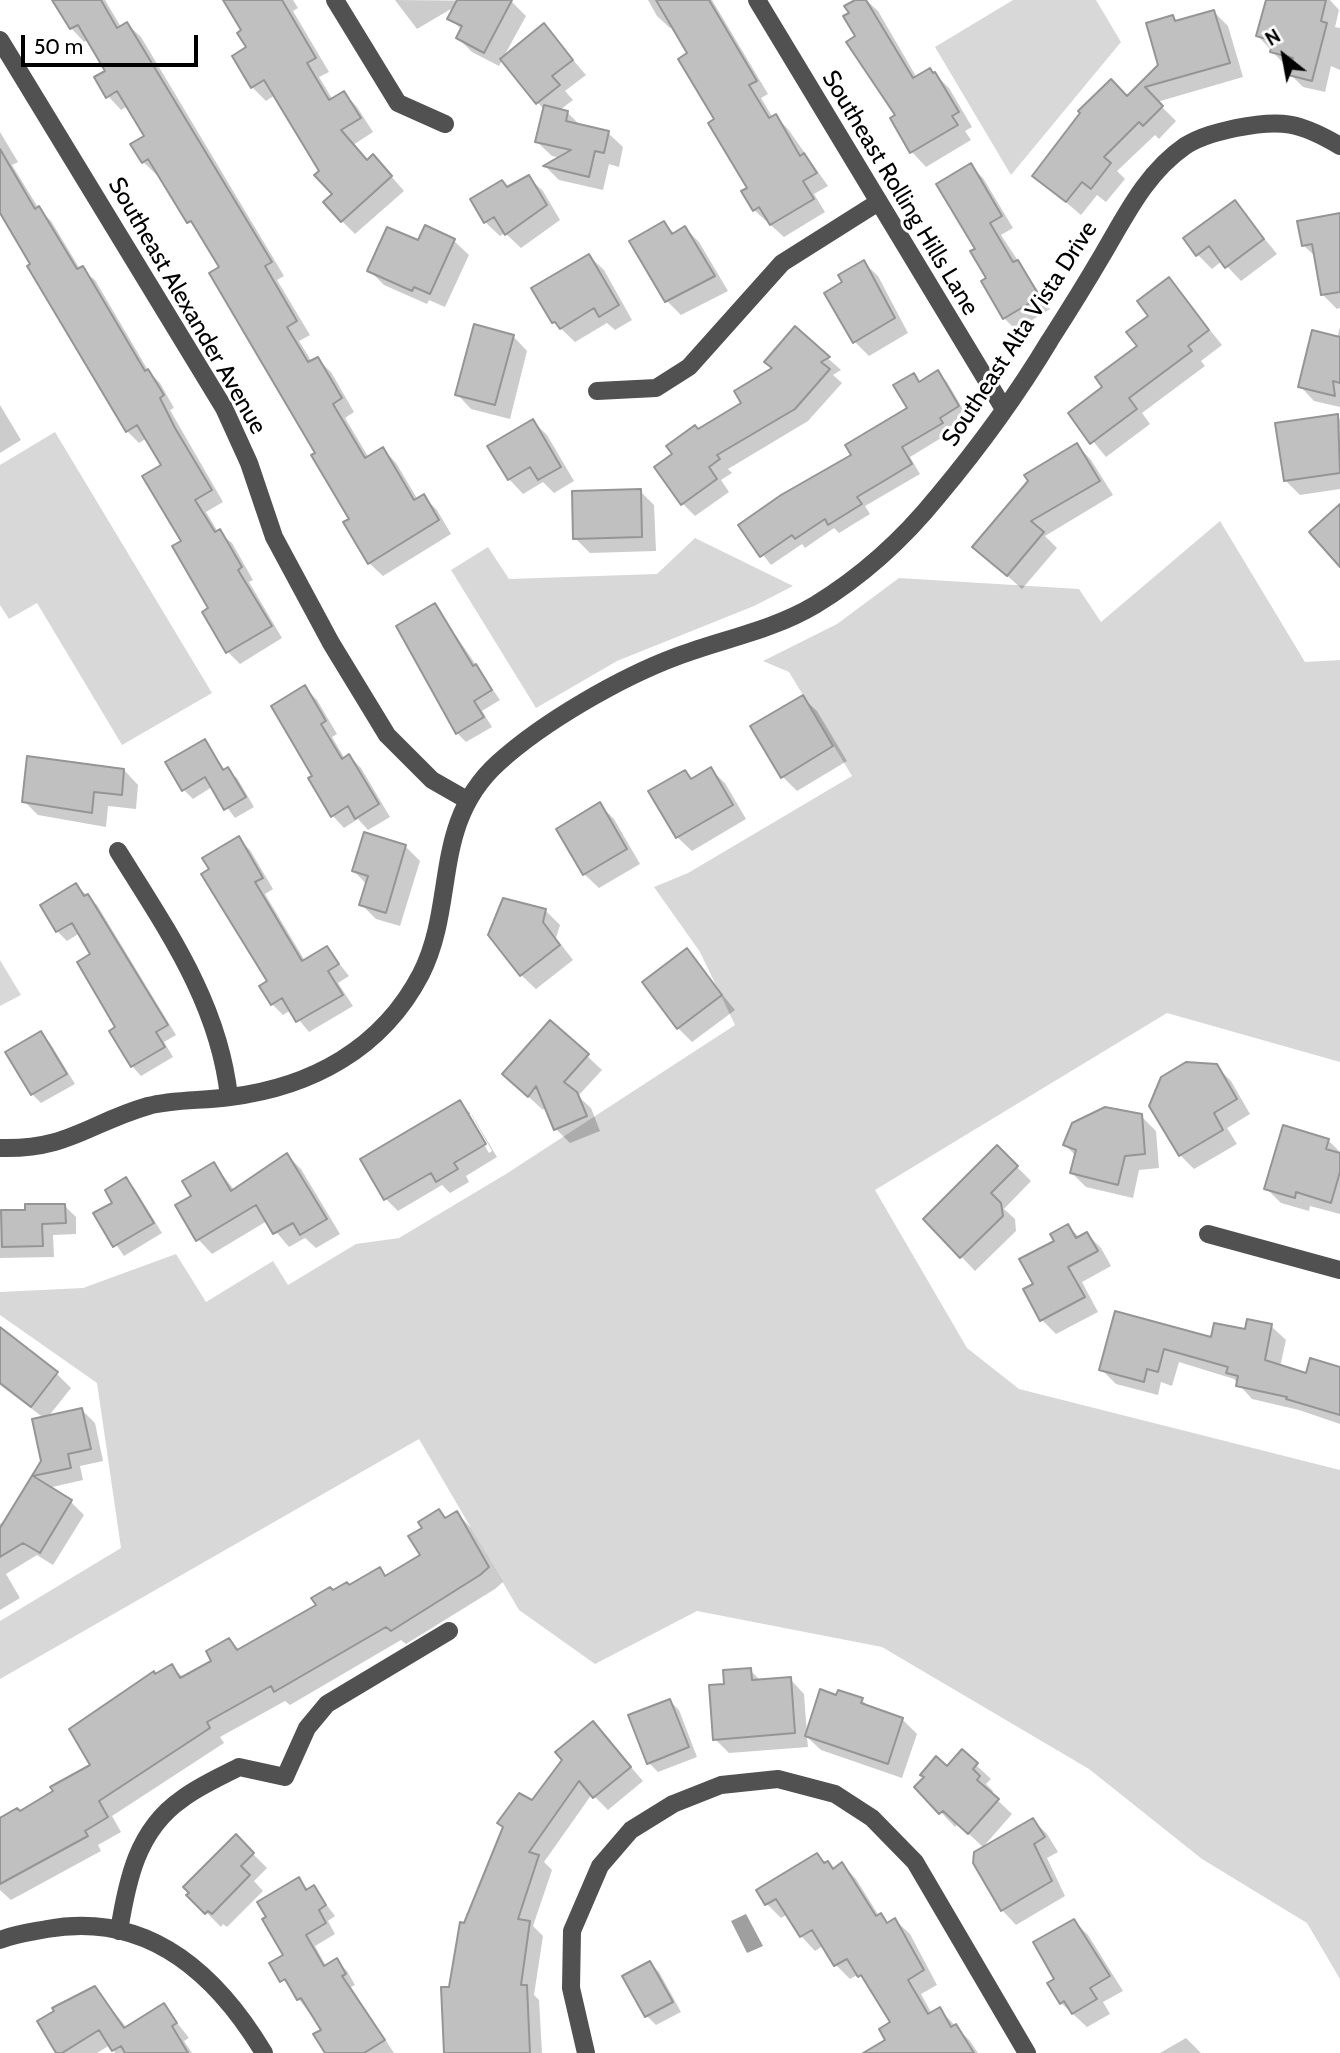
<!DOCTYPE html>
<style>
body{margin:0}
#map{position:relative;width:1340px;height:2053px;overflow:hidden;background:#fff;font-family:Cabin,sans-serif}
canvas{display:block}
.north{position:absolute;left:1249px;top:21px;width:70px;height:70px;-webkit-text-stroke:5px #fff;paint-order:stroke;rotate:329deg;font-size:19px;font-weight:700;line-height:28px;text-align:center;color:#000}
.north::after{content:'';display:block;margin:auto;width:24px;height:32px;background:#000;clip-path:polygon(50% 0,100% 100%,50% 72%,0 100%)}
.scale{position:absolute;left:21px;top:35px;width:177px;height:32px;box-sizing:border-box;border:4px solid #000;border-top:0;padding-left:9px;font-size:21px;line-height:24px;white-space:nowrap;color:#000;-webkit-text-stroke:5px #fff;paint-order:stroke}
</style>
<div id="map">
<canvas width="1340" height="2053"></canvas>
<div class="north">N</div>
<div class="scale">50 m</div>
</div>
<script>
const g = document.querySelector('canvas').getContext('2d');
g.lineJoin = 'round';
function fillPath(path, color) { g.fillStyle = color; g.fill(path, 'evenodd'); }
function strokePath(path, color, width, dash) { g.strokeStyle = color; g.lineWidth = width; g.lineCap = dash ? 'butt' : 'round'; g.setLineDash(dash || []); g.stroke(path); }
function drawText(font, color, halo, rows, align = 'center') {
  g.font = font + ' Cabin,sans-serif'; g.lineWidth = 6; g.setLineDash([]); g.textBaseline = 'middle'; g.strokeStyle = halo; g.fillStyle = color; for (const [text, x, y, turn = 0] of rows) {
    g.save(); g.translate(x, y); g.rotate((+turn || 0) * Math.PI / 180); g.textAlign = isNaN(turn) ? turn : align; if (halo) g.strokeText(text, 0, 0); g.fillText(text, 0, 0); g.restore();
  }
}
fillPath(new Path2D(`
 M1013,0H1096L1121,42L1011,175L935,47Z
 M55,432L212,693L122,745L37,603L9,619L0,605V465Z
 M1220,521L1305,662L1340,660V1062L1167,1013L875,1190L967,1348L1019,1389L1340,1470V1979L1307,1923L1202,1859L1089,1769L882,1647L697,1611L595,1664L519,1610L419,1439L0,1679V1621L121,1548L97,1383L0,1315V1292L83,1288L176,1254L206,1302L273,1261L288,1285L356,1244L399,1238L506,1174L735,1025L700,952L654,887L688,873L852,776L789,672L763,661L837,624L899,578L1079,589L1101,622Z
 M695,538L793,586L754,606L617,661L536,708L451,570L488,547L509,579L657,574Z
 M0,960L21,995L0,1006Z`), '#d8d8d8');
fillPath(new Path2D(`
 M746,1914L763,1946L747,1953L731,1921Z`), '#9f9f9f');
fillPath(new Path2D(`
 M54,0H105L121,27L127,24L141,37L284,276L277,280L310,335L299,341L312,362L317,359L331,372L354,412L345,418L369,458L383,449L396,463L418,500L423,496L437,510L451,534L383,576L369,563L351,519L221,267L159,174L157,175L143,162L146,137L128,106L121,110L108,96V72L89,39L84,42L71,28Z
 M225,0H293L298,8L293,11L329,72L319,77L333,100L344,93L357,107L373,132L353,145L368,161L386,170L404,191L355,234L342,221L334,194L275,95L266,101L252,87L243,31Z
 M395,0L511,1L526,16L503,58L544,26L586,75L565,91L573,100L560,110L567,112L582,127L608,133L623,147L619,167L609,164L603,190L559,180L546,167L561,158L552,156L537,142L544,110L503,59L499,66L472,52L458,38L462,30L450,18L456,6L417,29Z
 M648,0H712L768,94L761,98L773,118L775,116L788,129L828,186L814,194L825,212L784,237L754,210L749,188L716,120L690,54L674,26L670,28L657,16Z
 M858,0H866L878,11L917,78L935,74L949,88L972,127L965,131L971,140L926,167L912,152L892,119L897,116L858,37L851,14Z
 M1268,0H1330L1339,10L1335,27L1340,28V70L1331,66L1325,92L1303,87L1290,74L1292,66L1284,64L1258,36Z
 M1214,12L1228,26L1243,77L1157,102L1176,121L1159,139L1155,135L1117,171L1125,179L1106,202L1097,195L1081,215L1034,175L1128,98L1160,66L1173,17L1178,22Z
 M0,132L18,162L12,165L39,209L51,221L80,269L95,280L149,372L160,383L174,408L170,410L223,502L206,512L218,532L232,543L253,580L249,582L282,638L240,664L228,652L183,541L163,466L147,438L139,443L127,431L0,210Z
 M971,166L983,178L1013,228L1001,235L1050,309L1016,330L1004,318L977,249Z
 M528,177L543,191L560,220L521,248L505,233L500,236L485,222L508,188Z
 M1235,202L1277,254L1241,281L1222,261L1212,269L1197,254Z
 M1340,215V308L1337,309L1323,295L1316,257L1303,245Z
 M664,223L675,234L685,228L699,242L728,291L681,315L666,300Z
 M454,241L469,255L445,307L429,300L427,304L384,285L370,271Z
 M589,256L604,270L632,320L615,330L607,323L575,342L554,322Z
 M863,262L878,276L908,333L869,356L855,342L845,282Z
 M1169,279L1222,345L1201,361L1205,366L1142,413L1150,424L1106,457L1070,413L1105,388L1139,347Z
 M1340,327V407L1314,401L1300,386L1337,338Z
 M795,329L841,370L833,375L842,383L808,421L728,469L732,473L721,480L729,492L695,516L682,503L674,455L698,431L743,404L774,369Z
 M513,336L527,351L510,419L471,409L457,394Z
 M938,372L947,382L967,416L948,428L951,432L910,457L920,474L865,506L870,514L839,533L834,528L805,548L802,544L771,565L740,525L854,456L909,409L914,376L921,383Z
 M0,405L21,440L0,453Z
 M1337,416L1340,419V489L1300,495L1285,480Z
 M533,421L547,435L574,481L554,493L543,482L523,494L509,479Z
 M1077,445L1091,460L1113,495L1045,536L1057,548L1022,589L974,546Z
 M640,491L654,505L656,551L590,553L575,538Z
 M435,605L500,700L482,711L492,727L466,742L457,733Z
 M305,688L317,700L337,734L332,737L345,759L349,756L361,768L390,817L368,830L358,819L344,828L332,815Z
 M802,697L817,711L847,761L797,791L782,776Z
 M204,741L225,770L237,778L254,807L235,818L212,787L193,799L183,789Z
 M710,769L725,783L746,819L692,851L677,837L685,772L693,780Z
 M124,770L138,785L136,809L108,806L106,827L38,815L24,801Z
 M600,805L614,819L640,864L599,888L584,874Z
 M238,838L250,850L273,889L265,894L305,961L327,948L349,976L338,983L353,1006L309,1032L291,1010L283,1015L272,1004L269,982L211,870Z
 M405,846L420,861L400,926L376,919L361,904L367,885L354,871Z
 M76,885L97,905L176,1035L164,1042L173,1057L141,1076L132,1066L93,955L80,933L67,941L57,931Z
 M545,910L560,925L556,938L573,960L536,989L521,975Z
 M687,951L735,1010L692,1042L678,1028Z
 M41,1033L50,1043L75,1084L41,1103L32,1094Z
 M587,1056L602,1070L578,1096L591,1108L600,1131L570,1143L556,1129L546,1106L543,1110L519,1088Z
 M1216,1066L1231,1081L1250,1114L1227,1128L1237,1144L1194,1169L1180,1155Z
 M460,1103L472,1115L497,1157L466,1176L469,1182L450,1193L442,1185L398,1211L386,1199ZM466,1114H471L492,1151L489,1153Z
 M1141,1116L1156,1131L1159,1168L1139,1170L1133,1198L1086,1187L1072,1173L1076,1156L1065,1145Z
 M1328,1140L1340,1152V1214L1310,1206L1309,1211L1281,1203L1266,1188Z
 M997,1147L1031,1181L1004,1209L1015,1219L1016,1231L975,1271L926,1219Z
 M287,1155L301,1169L340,1234L316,1248L305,1238L289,1247L267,1221L212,1254L198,1239L193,1196L214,1164L235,1191Z
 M126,1179L135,1189L162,1233L124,1256L95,1214L114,1203Z
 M64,1205L76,1217V1234L53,1235L54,1257L0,1258V1212Z
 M1068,1226L1080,1238L1087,1234L1101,1248L1111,1266L1082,1282L1098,1312L1056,1334L1042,1320L1035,1284Z
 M1117,1314L1212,1339L1271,1326L1286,1340L1280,1367L1307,1375L1340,1369V1424L1299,1410L1252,1399L1234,1379L1179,1362L1172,1386L1161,1382L1158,1395L1116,1384L1101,1369Z
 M0,1345L56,1373L71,1388L48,1417L82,1410L95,1423L103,1461L80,1466L83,1480L48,1488L71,1502L84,1515L53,1565L37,1555L6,1574L20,1598L0,1610V1524L7,1519L43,1461L44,1418L0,1385Z
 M439,1511L447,1519L457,1513L471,1528L503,1582L495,1589L406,1644L401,1640L290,1705L285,1701L220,1737L224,1743L112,1816L121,1832L98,1845L101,1851L11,1900L0,1890V1816L3,1819L20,1813L92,1765L171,1666L184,1678L214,1662L229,1640L240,1650L318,1606L333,1592L379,1569L387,1577L422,1556L424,1529Z
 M750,1670L761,1681L790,1679L804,1694L807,1734L862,1700L871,1709L902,1719L917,1734L902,1778L821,1750L807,1737L808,1747L729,1753L715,1739L726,1685Z
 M670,1701L679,1710L697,1757L658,1772L649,1763Z
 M593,1723L643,1781L608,1810L592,1794L544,1862L552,1870L533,1926L543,1936L534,1995L539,2000L542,2053H449L450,1989L465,1925L504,1829L499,1823L532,1803Z
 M976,1765L991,1779L986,1784L993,1791L991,1794L1012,1814L983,1847L958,1824L955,1827L917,1787L947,1768Z
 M1033,1820L1047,1834L1058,1852L1047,1858L1065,1896L1016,1925L1002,1910Z
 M236,1837L267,1868L254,1881L263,1891L227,1927L223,1924L221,1927L189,1895Z
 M817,1855L834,1870L842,1864L856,1879L879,1916L889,1923L895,1920L910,1934L937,1985L921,1994L932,2014L939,2009L970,2041L978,2053H888L892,2023L870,1987L859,1974L850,1979L836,1965L824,1945L815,1951L801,1936L788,1914L781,1918L767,1904L758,1890Z
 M298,1879L309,1890L314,1888L335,1916L328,1921L335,1934L315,1946L326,1966L336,1960L347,1971L355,1985L351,1987L394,2053H327L323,2030L271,1964L286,1955Z
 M1074,1921L1088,1935L1123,1991L1103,2002L1110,2014L1087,2027L1061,2003L1057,1979Z
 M650,1963L659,1972L681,2012L656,2025L647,2016L625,1977Z
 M94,1988L127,2028L164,2006L189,2038L184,2041L192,2053H115L110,2045L97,2053H58Z
 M1186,2038L1201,2053H1160Z`), '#0003');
const building = new Path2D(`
 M52,0H101L117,28L127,22L272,262L265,266L297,321L287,327L308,362L318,357L342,398L333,404L365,458L383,447L414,500L424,494L439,520L368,564L343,522L349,519L311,455L315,453L209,273L219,267L191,221L187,223L148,159L142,163L130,144L144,136L117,91L106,98L94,77L105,71L78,25L70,29Z
 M223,0H282L316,58L307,63L329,100L344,91L361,118L341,130L367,160L373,154L392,176L341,222L323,202L332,194L314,175L319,171L264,80L251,88L232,56L246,47L237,33L241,30Z
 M457,0H512L484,53L456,38L462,26L447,19Z
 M656,0H709L757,81L749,85L769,118L776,114L800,156L804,153L817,173L803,181L814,199L770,225L759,207L753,211L741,191L747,188L708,123L714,119L678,59L687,53Z
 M855,0H866L913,78L930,68L933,73L935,72L959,112L952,116L958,125L910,153L890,118L895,115L846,42L855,36L843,16L849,13L844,6Z
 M1266,0H1326L1321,21L1327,23L1312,81L1288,75L1293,58L1270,52L1273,41L1256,36Z
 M1214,10L1230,63L1145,87L1163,106L1143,126L1139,122L1104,157L1111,163L1091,189L1082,182L1066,202L1032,176L1080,113L1078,111L1111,79L1127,96L1158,65L1146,23L1173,15L1175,21Z
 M544,23L573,60L552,76L560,85L536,104L500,59Z
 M544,105L568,111L566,121L609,131L604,153L595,151L589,177L543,166L571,150L535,142Z
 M0,149L35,209L39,206L77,269L83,266L145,371L148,369L164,395L160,398L175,428L212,490L195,500L215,532L220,529L242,567L238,570L272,626L226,653L202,612L208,608L172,546L181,541L142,476L161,465L137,425L126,432L27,266L30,264L0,213Z
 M971,163L1002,216L990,223L1013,262L1018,260L1040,297L1003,319L981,281L986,278L970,251L975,249L936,184Z
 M529,175L547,205L505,235L494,217L484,223L470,199L502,180L507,187Z
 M1235,200L1264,239L1225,268L1209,246L1196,256L1183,238Z
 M1340,213V292L1321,295L1312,244L1302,246L1297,221Z
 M664,221L672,234L685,226L715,276L665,302L629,241Z
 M425,225L455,239L430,294L414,287L412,291L367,271L387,227L418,240Z
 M589,254L619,305L599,317L594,308L560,329L555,322L552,323L531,288Z
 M864,260L895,318L853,343L824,293L842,282L838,275Z
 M1169,277L1209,330L1188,346L1192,351L1129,398L1137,409L1090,444L1068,413L1102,387L1095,377L1137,346L1126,332L1148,316L1137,301Z
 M474,324L514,335L495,405L455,395Z
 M795,326L830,357L821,362L830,369L795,409L717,455L720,459L709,467L717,479L681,505L654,467L672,454L666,446L695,425L698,429L741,403L734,391L772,368L764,362Z
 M1312,330L1340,337V383L1333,381L1335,396L1298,387Z
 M938,370L959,406L940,418L943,423L902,447L912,464L857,497L862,504L828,525L825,519L795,539L792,535L760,557L738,525L781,495L851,455L845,445L907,408L893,385L914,373L919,382Z
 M1338,414L1340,473L1284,481L1275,423Z
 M533,419L561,467L538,480L530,467L508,480L487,446Z
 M1077,443L1100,481L1031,521L1044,532L1007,576L972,547L1028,481L1024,475Z
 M641,489L642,537L573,539L572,491Z
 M1340,504V567L1309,532Z
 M435,603L473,666L476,664L492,690L474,701L484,717L456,734L396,626Z
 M305,685L326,721L321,724L342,759L349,754L379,804L355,819L348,806L331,817L308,778L312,776L271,706Z
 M803,695L833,746L781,778L750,726Z
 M205,739L223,770L228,767L246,797L224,810L205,777L182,791L165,762Z
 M27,756L124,769L122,795L94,792L92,813L22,802Z
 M711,767L733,805L676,838L648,791L685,770L691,779Z
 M600,802L627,849L583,875L556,829Z
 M364,832L406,845L386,913L359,905L368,876L352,871Z
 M239,836L263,878L255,882L302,961L327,946L339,964L328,971L343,995L296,1022L282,998L271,1005L259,986L267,981L201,874L209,869L202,858Z
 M76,883L84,896L88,894L168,1025L156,1032L165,1047L131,1067L109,1031L115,1027L77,962L90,954L72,923L56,932L40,905Z
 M503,898L546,909L543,922L560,945L520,976L488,935Z
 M687,948L722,995L677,1029L642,982Z
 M550,1020L589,1054L564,1082L577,1092L587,1116L554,1130L536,1086L528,1097L502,1074Z
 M41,1031L67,1074L31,1095L5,1052Z
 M1186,1062L1217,1064L1237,1099L1214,1113L1223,1130L1179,1156L1149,1106L1161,1077Z
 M460,1100L486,1144L454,1163L458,1169L436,1182L431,1173L384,1200L360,1159Z
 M1105,1107L1142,1114L1145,1154L1125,1156L1118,1185L1070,1173L1076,1150L1063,1145L1072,1123Z
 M1283,1125L1329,1139L1326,1149L1340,1153V1172L1331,1203L1296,1192L1295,1198L1264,1189Z
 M997,1145L1018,1166L991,1193L1001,1203L1003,1216L960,1258L923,1219Z
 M287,1153L327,1219L300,1235L293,1223L273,1234L256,1205L196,1241L175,1205L191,1196L182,1181L214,1162L231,1191Z
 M126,1177L154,1223L113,1247L93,1213L112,1203L105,1190Z
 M25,1204H65L66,1223L42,1224L43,1246L2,1247L1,1210H25Z
 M1068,1224L1076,1238L1087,1232L1098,1251L1068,1267L1085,1297L1040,1321L1023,1289L1033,1284L1019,1259L1054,1241L1050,1234Z
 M1115,1311L1211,1337L1214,1323L1245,1329L1247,1319L1272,1324L1265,1360L1306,1373L1310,1358L1340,1367V1415L1286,1399L1287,1397L1236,1386L1238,1376L1226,1373L1228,1367L1164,1349L1158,1372L1147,1369L1144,1382L1099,1370Z
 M0,1327L58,1372L31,1407L0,1383Z
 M82,1408L91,1449L68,1454L71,1468L33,1476L72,1500L40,1553L23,1543L0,1557V1528L41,1461L32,1419Z
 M439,1509L445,1518L457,1511L489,1567L480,1575L391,1631L386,1627L274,1692L271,1686L207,1722L210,1728L99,1801L108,1817L85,1831L88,1836L0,1884V1818L17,1808L20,1811L53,1791L50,1787L90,1765L69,1729L154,1671L155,1674L172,1664L180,1678L211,1661L206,1651L229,1638L237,1650L316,1605L311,1598L330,1587L333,1590L347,1582L349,1585L380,1567L385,1576L420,1555L408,1536L422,1528L418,1522Z
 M751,1668L752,1680L791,1677L795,1733L713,1740L709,1685L724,1684L723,1670Z
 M820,1689L836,1695L838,1690L863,1698L861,1703L903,1718L888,1764L805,1736Z
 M670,1699L689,1747L647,1764L628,1715Z
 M593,1721L631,1767L593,1798L579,1781L529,1852L539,1855L518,1919L530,1921L521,1985H527L530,2053H444L441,1987H449L460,1922L464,1923L503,1827L497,1823L519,1793L532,1800L562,1760L555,1752Z
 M962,1749L978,1763L973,1769L980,1776L977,1780L999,1799L968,1834L943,1811L939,1814L914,1787L924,1777L920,1775L936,1756L947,1766Z
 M1033,1818L1045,1837L1034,1844L1052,1881L1001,1911L973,1863L974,1852Z
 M236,1834L254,1853L241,1866L250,1875L212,1914L208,1911L205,1914L186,1895L189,1893L183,1887Z
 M817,1853L824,1863L828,1861L833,1869L842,1862L876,1916L881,1913L887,1923L895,1918L924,1970L908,1980L928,2014L940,2007L951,2027L956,2024L974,2053H863L885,2040L879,2029L890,2022L861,1975L858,1977L847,1959L834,1966L812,1930L800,1937L776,1899L765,1905L756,1890Z
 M299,1877L306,1890L314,1885L326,1905L319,1910L326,1923L306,1935L324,1966L337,1958L346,1974L342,1976L385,2040L364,2053H325L313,2034L321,2030L301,1998L297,2000L285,1979L280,1982L269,1963L283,1955L262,1919L266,1917L257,1902Z
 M1074,1919L1110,1976L1090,1988L1097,1999L1072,2014L1064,2001L1060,2004L1047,1983L1054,1979L1033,1942Z
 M650,1961L673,2002L645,2017L622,1976Z
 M95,1986L124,2028L164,2003L177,2023L172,2026L188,2053H125L121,2046L112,2051L99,2030L62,2053H56L37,2021L54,2011L52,2008Z`);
fillPath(building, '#c0c0c0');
strokePath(building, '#959595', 2);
strokePath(new Path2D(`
 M335,0L398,103L445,124
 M757,0L1004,409
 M0,40L224,408L249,463L274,537L331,643L387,735L432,780L467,800
 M597,391L656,388L689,367L782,263L877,203
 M118,851C167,930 219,1003 229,1097
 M0,1148C68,1150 89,1123 148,1106C174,1099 203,1101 230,1097C311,1087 382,1049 421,974C457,903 431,824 498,763C543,722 621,677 678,656C724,639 773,630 815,605C861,577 904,538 938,496C979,447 1017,395 1050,340C1068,312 1086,283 1103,254C1126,215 1146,173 1185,146C1201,136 1218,132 1236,128C1281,119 1300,122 1340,146
 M1208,1234L1340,1270
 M119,1931C127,1881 137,1830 182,1799C199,1786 220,1777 239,1767L285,1777L307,1728L327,1704L449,1631
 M0,1940C15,1934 31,1932 47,1929C147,1911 216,1973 264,2053
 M586,2053L571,1988L572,1931L600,1866L631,1830L673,1804L721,1785L778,1779L835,1794L872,1818L915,1862L1027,2053`), '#515151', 18);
drawText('24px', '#000', '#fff', [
 ["Southeast Rolling Hills Lane",900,193,59],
 ["Southeast Alexander Avenue",187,306,60],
 ["Southeast Alta Vista Drive",1020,334,-57]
]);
</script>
